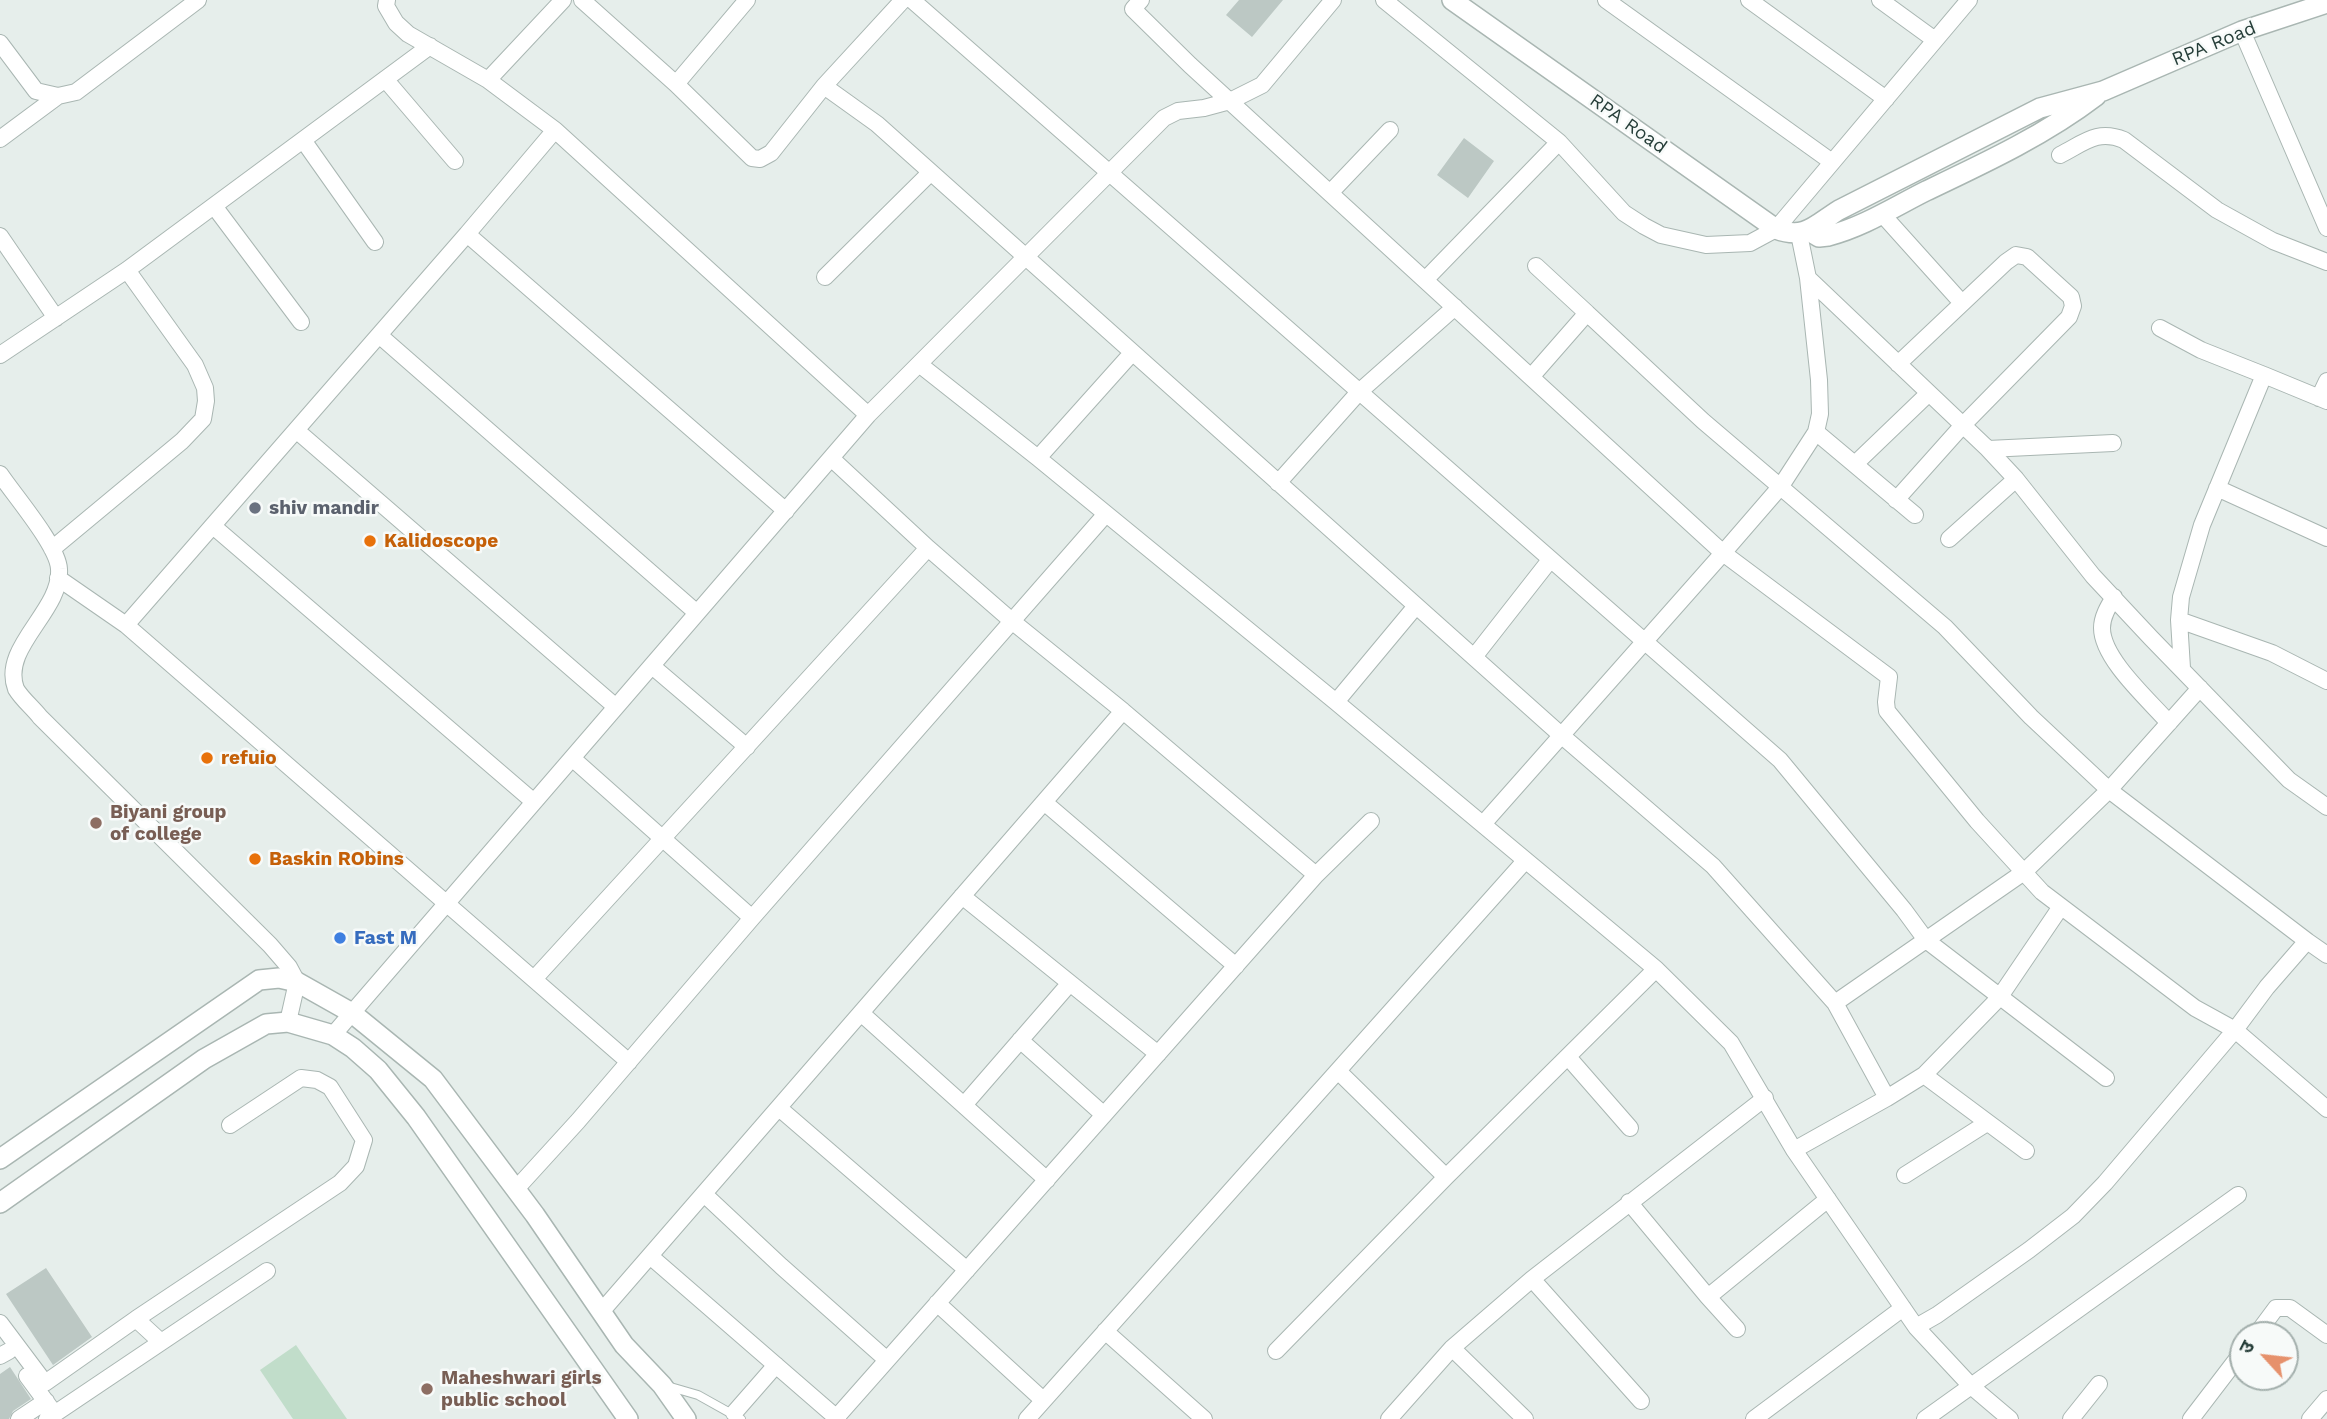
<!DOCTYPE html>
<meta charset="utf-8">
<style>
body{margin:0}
#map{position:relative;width:2327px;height:1419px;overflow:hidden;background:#e6eeeb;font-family:"Work Sans","Noto Sans Devanagari",sans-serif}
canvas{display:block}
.north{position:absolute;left:2229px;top:1321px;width:70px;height:70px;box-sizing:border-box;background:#f7faf9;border:2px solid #a3afac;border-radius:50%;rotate:297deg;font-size:19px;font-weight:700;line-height:28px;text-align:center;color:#263e39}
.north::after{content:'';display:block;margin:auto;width:24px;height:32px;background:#e6916c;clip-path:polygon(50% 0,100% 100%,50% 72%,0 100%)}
</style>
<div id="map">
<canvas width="2327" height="1419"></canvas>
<div class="north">उ</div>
</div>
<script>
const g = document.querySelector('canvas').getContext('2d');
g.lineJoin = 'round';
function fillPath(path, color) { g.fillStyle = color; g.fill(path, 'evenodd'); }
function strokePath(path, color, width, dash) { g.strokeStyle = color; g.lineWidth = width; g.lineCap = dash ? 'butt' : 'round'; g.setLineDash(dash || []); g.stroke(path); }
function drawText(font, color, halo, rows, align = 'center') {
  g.font = font + ' "Work Sans",sans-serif'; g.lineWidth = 5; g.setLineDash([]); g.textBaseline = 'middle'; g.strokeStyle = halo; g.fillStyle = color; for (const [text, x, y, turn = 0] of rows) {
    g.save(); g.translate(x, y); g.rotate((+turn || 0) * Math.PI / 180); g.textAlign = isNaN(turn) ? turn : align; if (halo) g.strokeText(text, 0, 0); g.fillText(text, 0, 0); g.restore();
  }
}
fillPath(new Path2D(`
 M296,1345L347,1419H293L260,1370Z`), '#c1ddca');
fillPath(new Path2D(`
 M1239,0H1283L1252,37L1226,15Z
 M1464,138L1494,161L1468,198L1437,175Z
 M46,1268L92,1337L53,1365L6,1294Z
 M10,1367L31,1399L13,1411L9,1419H0V1374Z`), '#bcc8c4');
const service = new Path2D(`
 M667,1386L698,1395L741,1419`);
const minor = new Path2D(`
 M387,0L386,6L396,23L408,34L488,80L555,130L868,415
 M582,0L676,84L752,158L760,159L771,153L824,86L903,0
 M912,0L1780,760L1904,910L1926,940L2106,1078
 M1141,0L1133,9L1190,65L1723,553L1889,677L1886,702L1887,711L1977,821L2042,892L2195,1008L2235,1030L2327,1109
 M1384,0L1559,142L1624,213L1644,226L1661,235L1706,245L1750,243L1776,229L1969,0
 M1606,0L1832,162
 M1749,0L1886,99
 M1880,0L1935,40
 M2242,31L2327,228
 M0,43L36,91L58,96L76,92L198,0
 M385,79L455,161
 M488,80L563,0
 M676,84L747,0
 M824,86L877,124L1561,735L1713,866L1835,1003L2024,872L2109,790L2307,941
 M555,130L467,234L786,511
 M0,139L58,96
 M303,140L375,242
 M2060,155C2084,143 2097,129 2124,140L2217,210L2273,241L2327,262
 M1330,193L1390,130
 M214,206L301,322
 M1882,214L1962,303
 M0,236L56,318
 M1536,266L1587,313
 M825,277L930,173
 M1808,278L1988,449L2016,479L2093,576L2151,638L2289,780L2327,807
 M1425,280L1559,142
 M2160,328L2201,350L2264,375
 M379,335L697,613
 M0,355L127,270L430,46
 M919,364L1038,458L1336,702L1656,969L1731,1043L1794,1150L1916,1327L1971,1386L2010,1419
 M1531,377L1587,313L1703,421L1945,627L2031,717L2109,790L2200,688
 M2319,398L2327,381
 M296,430L616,707
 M1816,432L1915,515
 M1988,449L2113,443
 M1038,458L1132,353
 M1855,464L1929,393
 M0,474C14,495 58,546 59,569C62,611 0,647 16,689C22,699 33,708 40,717L270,945L289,967L297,982L288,1022
 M1278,483L1359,392L1455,307
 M2217,488L2327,538
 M1896,500L1963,425L2069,317L2073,306L2071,297L2027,257L2016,255L2006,262L1898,364
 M213,526L534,802
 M1949,539L2016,479
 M52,549L182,441L203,419L206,401L205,388L195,365L127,270
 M58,578L126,625L467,234
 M2114,597C2108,607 2102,617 2102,628C2102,659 2149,700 2169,723
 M2179,620L2272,653L2327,681
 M126,625L629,1062
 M1474,657L1550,560
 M652,666L747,747
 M2182,668L2179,620L2181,597L2202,525L2264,375L2327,401
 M1336,702L1416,606
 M1123,711L1316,875
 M572,758L752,918
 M1044,802L1236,966
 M1483,824L1723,553L1781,486L1816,432L1820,414L1819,380L1808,278L1799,234
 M962,896L1158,1054
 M534,979L928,548L831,458
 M861,1013L1047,1180
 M333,1035L868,415L1164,118L1178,111L1204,108L1230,101L1262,85L1333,0
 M1020,1040L1104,1115
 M1568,1057L1630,1128
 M1338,1071L1446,1177
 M1924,1075L2026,1151
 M1887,1098L1924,1075L1999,998L2060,908
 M964,1105L1070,983
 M779,1108L967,1270
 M1794,1150L1887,1098L1835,1003
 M1905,1175L1987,1123
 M516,1189L578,1121L752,918L1105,515
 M704,1194L781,1266L887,1360
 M1629,1202L1708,1297L1737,1329
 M650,1256L838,1419
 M1532,1279L1641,1401
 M1708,1297L1828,1199
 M937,1303L1043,1400
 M601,1312L1123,711L1013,622L928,548
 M136,1319L161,1342
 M0,1323L45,1383L136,1319L340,1183L356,1166L364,1140L330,1087L317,1080L301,1078L230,1125
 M1916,1327L1937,1315L2029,1250L2073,1216L2105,1183L2235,1030L2267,987L2307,941L2327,955
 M1105,1331L1204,1419
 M2256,1335L2276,1308H2290L2327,1335
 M1452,1348L1525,1419
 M1276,1351L1446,1177L1656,969
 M0,1356L9,1351
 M27,1376L55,1414
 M734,1413L776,1365
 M19,1419L46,1401
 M47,1419L267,1271
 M835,1419L1316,875L1371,821
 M1027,1419L1525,861
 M1389,1419L1452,1348L1532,1279L1765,1098
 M1754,1419L1903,1308
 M1925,1419L2238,1195
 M2071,1419L2099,1384
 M2191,1419L2243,1351
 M2310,1419L2327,1399`);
const tertiary = new Path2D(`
 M1452,0L1776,229C1805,240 1815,225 1839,210L2040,108L2103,91L2242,31L2327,3
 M1809,231L1819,237L1828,236C1863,227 1894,207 1926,191C1985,163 2045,135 2096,96
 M0,1159L259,980L279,978L297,982L352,1013L433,1079L535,1215L624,1345L662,1385L686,1419
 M0,1203L204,1059L266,1024L288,1022L333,1035L353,1048L378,1070L416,1117L628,1419`);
strokePath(service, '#a9b6b2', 10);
strokePath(minor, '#a9b6b2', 18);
strokePath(tertiary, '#a9b6b2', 22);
strokePath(service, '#fff', 8);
strokePath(minor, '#fff', 16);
strokePath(tertiary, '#fff', 19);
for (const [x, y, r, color] of [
 [255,508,7,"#6b7280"],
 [370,541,7,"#e8710a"],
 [207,758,7,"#e8710a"],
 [96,823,7,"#8d6e63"],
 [255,859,7,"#e8710a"],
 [340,938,7,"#3f7fe0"],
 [427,1389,7,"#8d6e63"]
]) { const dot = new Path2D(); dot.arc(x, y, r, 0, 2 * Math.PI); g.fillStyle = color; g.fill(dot); strokePath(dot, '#f7faf9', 2.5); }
drawText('19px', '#263e39', '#f7faf9', [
 ["RPA Road",2214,44,-22],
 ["RPA Road",1628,124,35]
]);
drawText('bold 19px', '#5b616d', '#f7faf9', [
 ["shiv mandir",269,508]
], 'left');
drawText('bold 19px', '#c56008', '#f7faf9', [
 ["Kalidoscope",384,541],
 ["refuio",221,758],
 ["Baskin RObins",269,859]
], 'left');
drawText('bold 19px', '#785e54', '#f7faf9', [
 ["Biyani group",110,812],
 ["of college",110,834],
 ["Maheshwari girls",441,1378],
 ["public school",441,1400]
], 'left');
drawText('bold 19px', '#366cbe', '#f7faf9', [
 ["Fast M",354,938]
], 'left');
</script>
